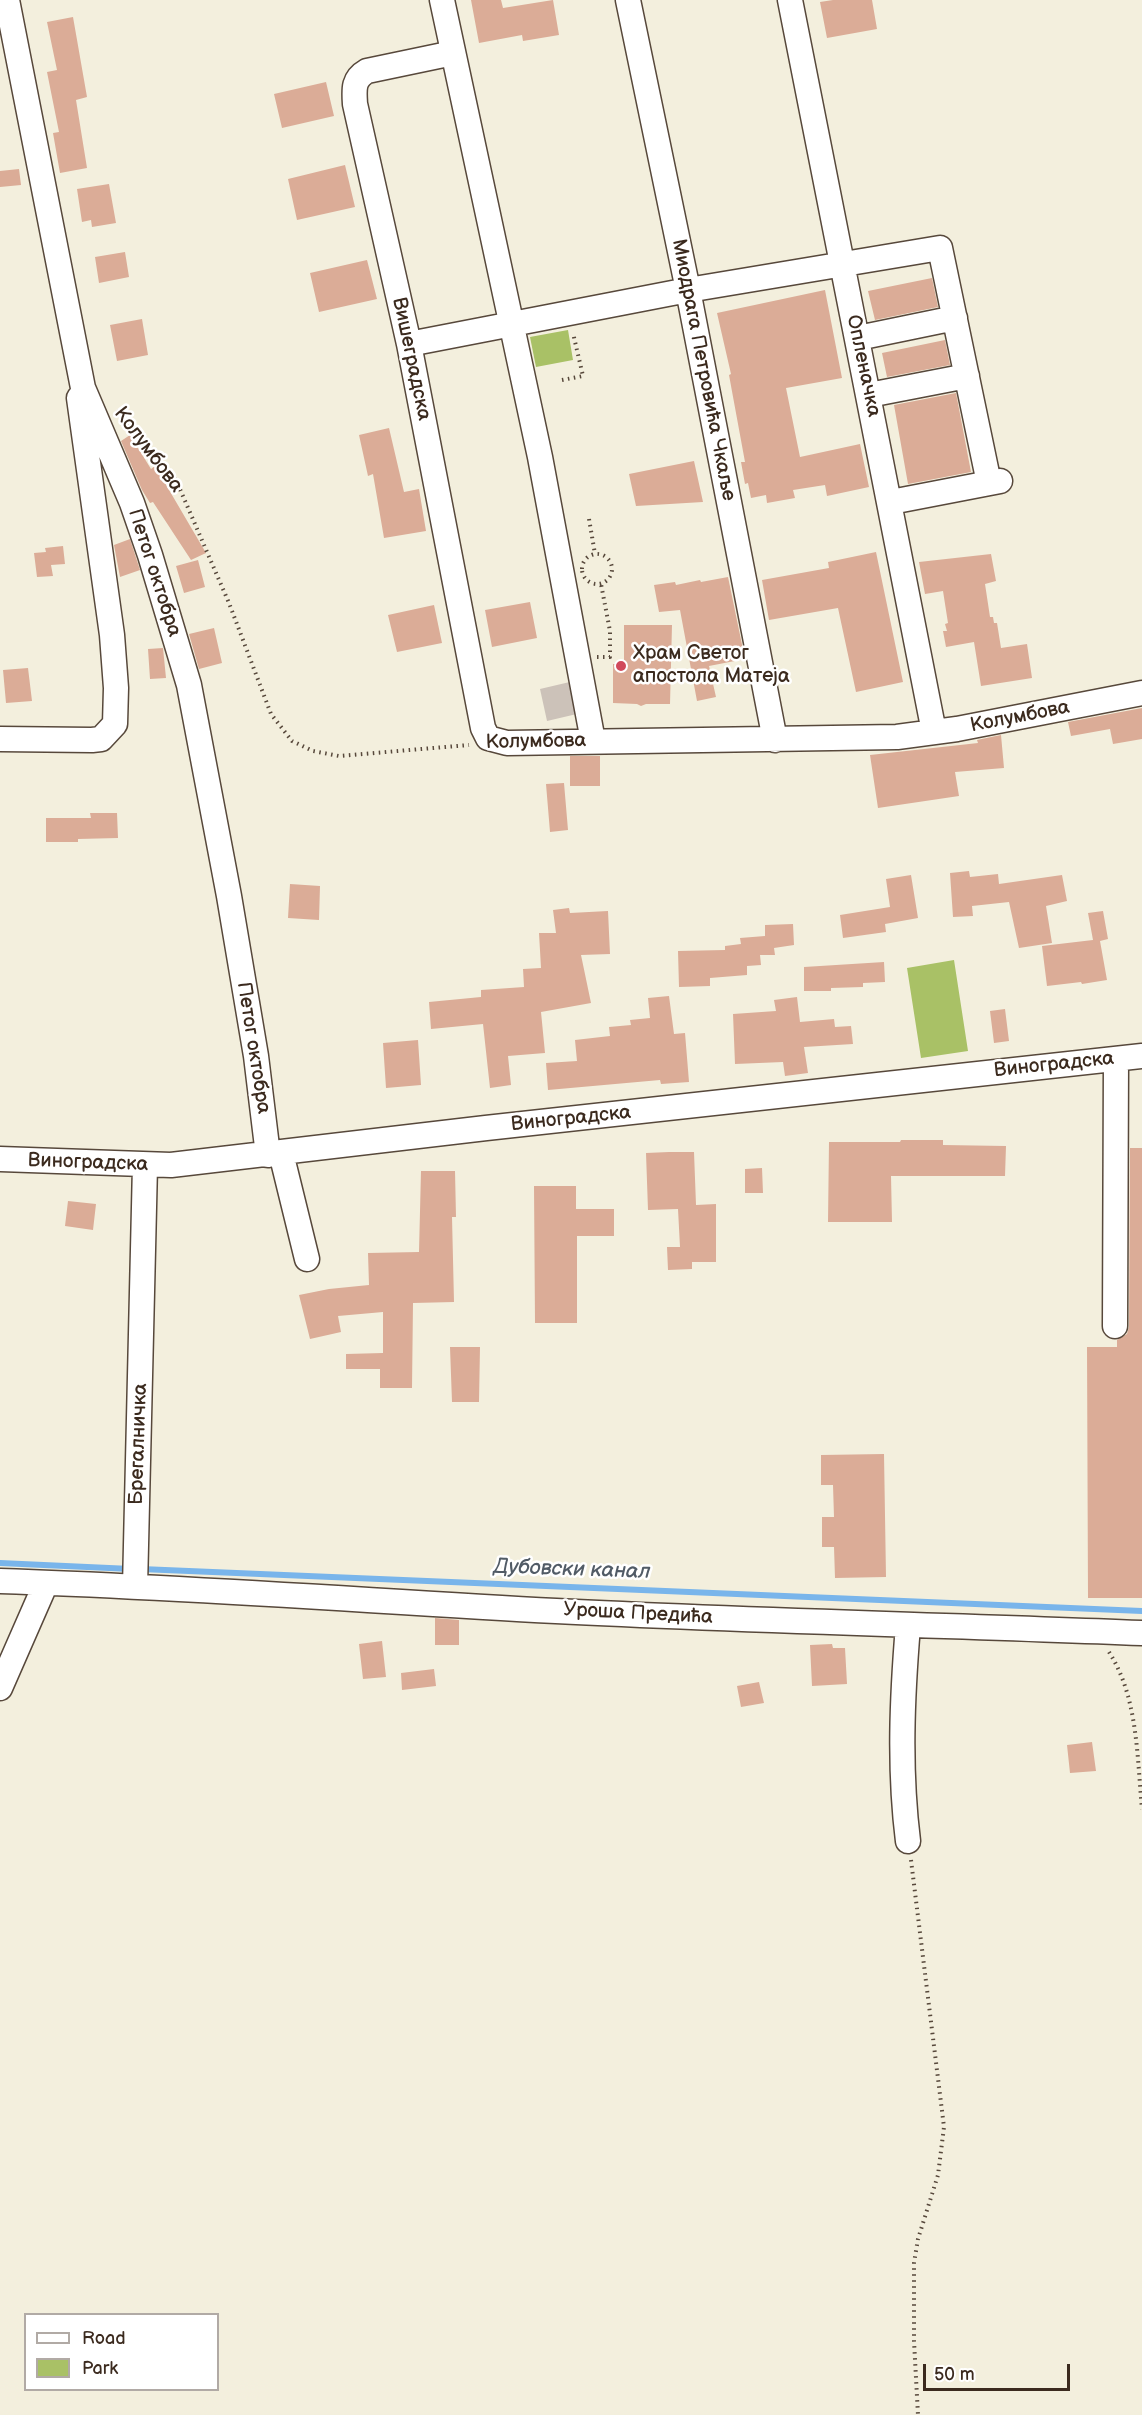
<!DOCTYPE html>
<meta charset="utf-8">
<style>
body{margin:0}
#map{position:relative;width:1142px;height:2415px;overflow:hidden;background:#f3efdd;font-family:"Balsamiq Sans",sans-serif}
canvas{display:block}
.legend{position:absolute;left:24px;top:2313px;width:195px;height:78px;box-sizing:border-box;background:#fff;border:2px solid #b1aaa5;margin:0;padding:8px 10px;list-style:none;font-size:18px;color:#3b2a1e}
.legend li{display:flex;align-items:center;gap:12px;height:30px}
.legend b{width:30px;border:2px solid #b1aaa5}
.scale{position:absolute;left:923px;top:2364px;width:147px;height:27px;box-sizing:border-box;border:3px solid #3b2a1e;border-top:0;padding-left:8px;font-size:18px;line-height:21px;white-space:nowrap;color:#3b2a1e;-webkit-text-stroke:4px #fff;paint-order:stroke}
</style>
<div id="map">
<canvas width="1142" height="2415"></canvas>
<ul class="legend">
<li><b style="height:8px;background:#fff"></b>Road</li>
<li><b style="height:16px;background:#a9c166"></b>Park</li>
</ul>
<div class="scale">50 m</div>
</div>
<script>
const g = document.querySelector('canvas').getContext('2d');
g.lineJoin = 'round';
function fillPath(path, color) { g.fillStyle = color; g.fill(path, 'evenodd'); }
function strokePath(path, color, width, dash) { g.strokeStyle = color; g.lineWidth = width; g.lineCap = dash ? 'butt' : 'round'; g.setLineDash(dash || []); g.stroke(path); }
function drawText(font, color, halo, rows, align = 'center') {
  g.font = font + ' "Balsamiq Sans",sans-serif'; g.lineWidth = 5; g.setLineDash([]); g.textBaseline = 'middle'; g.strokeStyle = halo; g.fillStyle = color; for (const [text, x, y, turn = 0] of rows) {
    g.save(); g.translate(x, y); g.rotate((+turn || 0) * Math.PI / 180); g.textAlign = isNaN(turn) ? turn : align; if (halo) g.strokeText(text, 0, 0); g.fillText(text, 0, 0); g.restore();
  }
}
fillPath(new Path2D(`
 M574,681L581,713L547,721L540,689Z`), '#ccc2b9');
fillPath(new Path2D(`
 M568,330L573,360L536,367L530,337Z
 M954,960L968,1051L921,1058L907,968Z`), '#a9c166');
strokePath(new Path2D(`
 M0,1563L131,1569
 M141,1569L1142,1611`), '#79b5eb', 6);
fillPath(new Path2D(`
 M471,0H501L503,8L553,0L559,35L523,41L522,35L479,43Z
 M833,0H872L877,29L827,38L820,2Z
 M73,17L87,97L76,100L87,168L60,173L53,133L59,132L47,72L57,70L47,22Z
 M326,82L334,116L282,128L274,94Z
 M345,165L355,207L297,220L288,179Z
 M19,169L21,185L0,187V171Z
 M109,184L116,223L92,227L91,220L82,222L77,189Z
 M125,252L129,277L99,283L95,257Z
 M367,260L377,299L319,312L310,273Z
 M932,278L938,307L875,320L868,291Z
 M825,290L842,378L786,388L800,457L860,444L869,487L827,496L825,485L793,490L795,498L767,503L766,495L751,498L748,483L745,484L741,462H745L729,375L731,374L717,313Z
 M142,319L148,355L117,361L110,325Z
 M945,340L950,365L887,377L882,353Z
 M956,393L971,472L908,484L894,405Z
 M389,428L404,492L419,489L426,531L384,538L373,474L368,476L359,435Z
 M130,435L151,469L155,466L206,553L191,560L153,502L150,503L142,490L121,441Z
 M694,461L703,502L636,506L629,474Z
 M130,539L140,570L120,577L114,545Z
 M63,546L65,564L51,565L53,576L37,577L34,553L46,552L45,548Z
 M876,552L903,682L856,692L838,608L769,620L762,580L829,568L828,562Z
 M991,554L996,581L985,584L990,617H993L994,623H997L1001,648L1027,644L1032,678L981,686L974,642L946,647L943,631H947L945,624L948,623L943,591L925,594L919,562Z
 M198,560L205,587L184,593L176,566Z
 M728,577L745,659L709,666L716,697L697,701L680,610L659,612L654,585L675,582L676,585L700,580L701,582Z
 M530,602L537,638L492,647L485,610Z
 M434,605L442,643L397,652L388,615Z
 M624,625H672L670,704H646L641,706L637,704L613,703V664H624Z
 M214,628L222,663L199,669L189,634Z
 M163,648L166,678L150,679L148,649Z
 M28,668L32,701L6,703L3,670Z
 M1142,708V739L1113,744L1110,729L1071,736L1068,722Z
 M1001,735L1004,768L955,772L959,796L878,808L870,755L978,743L977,740Z
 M570,756H600V786H570Z
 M564,783L568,830L550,832L546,784Z
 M90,813H117L118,838L78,839V842H46V818H91Z
 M969,871L970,877L998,874L999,884L1062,875L1067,901L1046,906L1052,943L1019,948L1009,902L972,906L973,916L953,917L950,873Z
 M911,875L918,918L885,924L886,932L843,938L840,915L890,907L886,879Z
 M290,884L320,886L319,920L288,918Z
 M569,908L570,913L608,911L610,954L581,955L591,1003L541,1012L545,1053L508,1056L511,1085L490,1088L483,1024L431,1029L429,1002L481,997V990L524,987L523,969L541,968L539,933H556L553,910Z
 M1103,911L1108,939L1100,941L1107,980L1082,984L1081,982L1047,986L1042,946L1093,940L1088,913Z
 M793,924L794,945L774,948L775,955H760L761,965L747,966V975L710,978V986L679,987L678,951L725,950V946L741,944L740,938L765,936V925Z
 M884,962L885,982L863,983V987L831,988V991H804V967Z
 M669,996L674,1034L685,1033L689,1082L661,1084L660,1080L548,1090L546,1063L577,1061L575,1040L610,1036L609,1027L631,1025L630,1020L650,1018L648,998Z
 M797,997L800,1022L834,1019L835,1027L851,1026L853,1044L804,1047L808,1073L785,1076L783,1062L735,1064L733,1014L776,1011L774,1000Z
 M1005,1009L1009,1041L994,1043L990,1011Z
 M418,1040L421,1085L386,1088L383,1043Z
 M901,1140H943V1145L1006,1146L1005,1176H891L892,1222H828L829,1142H900Z
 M1130,1148H1142V1598H1088L1087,1347H1117V1340L1127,1334L1129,1327Z
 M669,1152H694L696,1205L716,1204V1262H692V1269L668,1270L667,1247H680L678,1209L648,1210L646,1153Z
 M762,1168L763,1193H745V1169Z
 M421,1171H455L456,1217H452L454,1302L413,1303L412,1388H380V1369H346V1354L383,1353V1312L338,1316L341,1332L310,1339L299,1295L329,1289L369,1285L368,1253L419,1252Z
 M534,1186H576V1209H614V1236H577V1323H535Z
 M68,1201L96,1204L93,1230L65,1226Z
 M450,1347H480L479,1402H452Z
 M884,1454L886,1577L835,1578L834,1547H822V1517H834L833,1485H821V1455Z
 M435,1618L459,1620V1645H435Z
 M382,1641L386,1677L363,1679L359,1644Z
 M832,1644L833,1648H845L847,1684L812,1686L810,1645Z
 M434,1669L436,1686L402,1690L401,1673Z
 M759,1682L764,1703L741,1707L737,1686Z
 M1092,1742L1096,1771L1070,1773L1067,1745Z`), '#dbac97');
const minor = new Path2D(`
 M7,0L83,388L132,503L150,555L189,685L229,896L256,1056L268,1155
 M442,0L540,457L593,741
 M628,0L688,290L775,740
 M790,0C837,244 888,488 934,732
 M453,53L367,71C353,79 354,89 355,104L409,344L483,728L488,738L507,743L897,737L957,729L1142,693
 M858,338L955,318
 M409,344L688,290L940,248L989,483
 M869,395L967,376
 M891,502L1000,481
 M0,739L92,740L101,739L115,724L116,688L112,635L79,398
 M281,1153L307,1259
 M0,1159L171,1165L486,1128L1142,1056
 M1115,1326L1116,1059
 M0,1581C186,1587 371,1601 556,1611C752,1621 947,1625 1142,1633
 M135,1587L145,1165
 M908,1626C902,1698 899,1769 908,1841
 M0,1688L46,1583`);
strokePath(minor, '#57483b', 27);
strokePath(new Path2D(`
 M562,380L583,376L573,333
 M117,410L176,480L229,603L271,714L292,741L313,751L339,756L469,745
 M589,519L595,554
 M582 569a15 15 0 1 1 30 0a15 15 0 1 1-30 0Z
 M597,657H610V631L601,584
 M1109,1652C1138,1697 1137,1757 1142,1809
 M911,1860L944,2127L938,2175L918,2239L914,2263V2341L918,2415`), '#57483b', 4, [1.5, 4.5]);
strokePath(minor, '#fff', 24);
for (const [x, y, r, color] of [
 [621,666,6,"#d1495b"]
]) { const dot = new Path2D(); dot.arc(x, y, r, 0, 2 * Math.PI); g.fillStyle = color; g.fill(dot); strokePath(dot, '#fff', 2); }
drawText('20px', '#3b2a1e', '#fff', [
 ["Вишеградска",411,359,78],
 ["Опленачка",863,366,78],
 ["Миодрага Петровића Чкаље",703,370,79],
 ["Колумбова",148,450,53],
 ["Петог октобра",154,573,72],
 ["Колумбова",1020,717,-11],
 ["Колумбова",536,742,-1],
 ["Петог октобра",253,1048,81],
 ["Виноградска",1054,1065,-6],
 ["Виноградска",571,1119,-6],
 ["Виноградска",88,1163,2],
 ["Брегалничка",139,1444,-88],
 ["Уроша Предића",638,1614,3]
]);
drawText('20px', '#3b2a1e', '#fff', [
 ["Храм Светог",633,654],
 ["апостола Матеја",633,677]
], 'left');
drawText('italic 21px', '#515b66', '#fff', [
 ["Дубовски канал",572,1570,2]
]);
</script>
